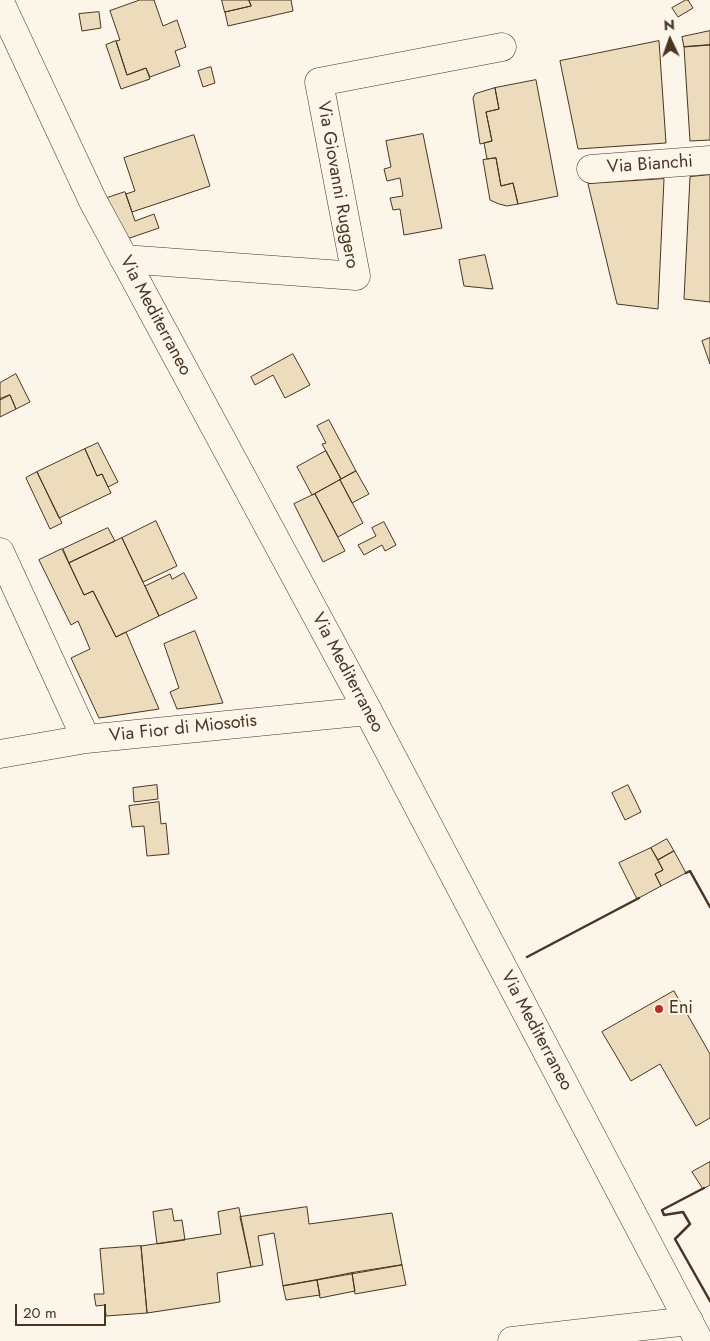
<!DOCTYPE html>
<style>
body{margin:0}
#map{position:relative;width:710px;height:1341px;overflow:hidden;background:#fbf6e9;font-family:Jost,sans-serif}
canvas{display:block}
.north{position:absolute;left:645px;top:15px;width:50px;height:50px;-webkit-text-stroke:4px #fbf6e9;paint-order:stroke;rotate:357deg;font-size:14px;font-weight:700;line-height:20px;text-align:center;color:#4a3520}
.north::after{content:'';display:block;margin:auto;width:18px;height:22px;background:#4a3520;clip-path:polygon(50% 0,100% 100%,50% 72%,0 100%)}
.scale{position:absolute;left:15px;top:1304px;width:91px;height:22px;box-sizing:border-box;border:2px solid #4a3520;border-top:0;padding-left:6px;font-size:15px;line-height:18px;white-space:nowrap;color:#4a3520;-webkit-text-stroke:4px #fbf6e9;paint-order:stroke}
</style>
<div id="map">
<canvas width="710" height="1341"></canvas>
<div class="north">N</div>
<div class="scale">20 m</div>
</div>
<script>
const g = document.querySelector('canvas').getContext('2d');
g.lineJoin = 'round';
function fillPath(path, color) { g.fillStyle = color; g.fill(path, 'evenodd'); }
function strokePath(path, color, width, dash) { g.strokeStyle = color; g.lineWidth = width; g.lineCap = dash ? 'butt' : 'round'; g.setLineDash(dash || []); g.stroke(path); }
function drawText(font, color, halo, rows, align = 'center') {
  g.font = font + ' Jost,sans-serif'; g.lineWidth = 4; g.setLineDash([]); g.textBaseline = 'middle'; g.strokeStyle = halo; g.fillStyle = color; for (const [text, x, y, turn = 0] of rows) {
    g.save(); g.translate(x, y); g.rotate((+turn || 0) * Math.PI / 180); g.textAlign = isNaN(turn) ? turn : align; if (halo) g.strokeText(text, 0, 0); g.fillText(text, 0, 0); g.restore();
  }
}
const building = new Path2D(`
 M140,0H154L163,26L177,20L186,47L175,51L180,66L150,77L146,68L127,75L116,41L120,40L110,11Z
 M222,0H249L251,6L225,12Z
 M249,0H291L293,11L228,26L225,12L251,6Z
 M686,0H688L693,8L678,17L672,8Z
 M99,12L101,28L82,31L79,14Z
 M710,31V45L684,47L682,37Z
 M116,41L127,75L146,68L150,79L121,89L106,45Z
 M659,41L666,143L578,149L560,61Z
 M710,45V140L690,141L684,47Z
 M211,67L215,83L203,87L198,71Z
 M536,80L558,196L518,204L513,183L501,186L496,158L487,159L484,143L492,141L486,112L499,109L495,88Z
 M495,88L499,109L486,112L492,141L480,144L473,98L475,94Z
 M423,134L442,228L404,235L400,209L393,210L390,198L403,196L400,178L387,181L384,169L391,167L386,141Z
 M194,135L210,186L132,212L126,194L135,191L124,158Z
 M496,158L501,186L513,183L518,204L507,206L499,204L490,200L483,160Z
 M710,175V302L684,299L690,177Z
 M664,179L658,309L617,304L588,184Z
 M125,192L135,221L154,214L159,228L121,241L107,198Z
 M485,255L493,289L464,286L459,260Z
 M710,338V364L702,341Z
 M293,354L310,385L285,398L273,375L255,385L251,377Z
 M16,374L30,402L16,409L10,395L0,400V383Z
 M10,395L16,409L0,417V399Z
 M329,420L356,471L341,479L322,444L326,443L317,426Z
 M98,443L118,482L108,487L102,474L97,476L85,449Z
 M85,449L97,476L102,474L111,493L59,518L37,472Z
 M326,451L341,479L312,495L297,467Z
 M356,471L369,494L352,503L340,480Z
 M37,472L62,523L50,529L26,478Z
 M340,480L363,523L338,537L315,494Z
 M315,494L345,551L323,562L294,504Z
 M156,521L177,566L143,582L122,538Z
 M384,522L396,545L385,551L382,545L364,555L358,545L376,536L372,528Z
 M108,528L115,541L69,563L63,549Z
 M122,538L159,616L116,637L93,591L84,595L69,563Z
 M62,549L84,595L93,591L116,637L126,632L159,709L99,718L71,658L90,649L78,621L71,625L39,560Z
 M184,573L197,598L159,616L145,586L170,574L172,579Z
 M195,631L223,703L177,709L170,692L179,688L164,644Z
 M157,785L158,799L134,802L133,788Z
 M628,785L641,812L625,820L612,793Z
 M159,802L161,824L166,823L169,854L147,856L144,826L132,827L129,806Z
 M667,839L674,851L658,860L651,848Z
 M651,848L663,870L655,874L661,886L637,899L619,863Z
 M674,851L686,873L661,886L655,874L663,870L658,860Z
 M674,991L710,1054V1118L696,1126L660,1064L631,1081L602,1032Z
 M710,1162V1185L703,1189L692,1172Z
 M307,1207L309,1224L392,1213L402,1265L283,1286L274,1233L258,1236L263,1265L251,1267L240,1217Z
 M239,1208L251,1267L217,1273L220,1302L147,1313L141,1246L221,1234L218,1212Z
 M172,1209L174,1221L182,1220L185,1240L157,1244L153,1212Z
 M141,1246L147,1313L106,1316L105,1305L96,1306L94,1294H104L100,1249Z
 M402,1265L406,1285L355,1294L352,1273Z
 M352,1273L355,1291L320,1298L317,1280Z
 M317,1280L320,1295L286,1300L283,1286Z`);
fillPath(building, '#ecdcbc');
strokePath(building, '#4a3520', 1);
const minor = new Path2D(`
 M591,169L710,160
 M124,259L356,276L319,82L502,47
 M0,552L86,739
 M0,754L86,739L368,711
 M512,1341L689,1321`);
const major = new Path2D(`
 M0,2L93,201L368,711L699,1341`);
strokePath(minor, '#4a3520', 29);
strokePath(major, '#4a3520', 29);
strokePath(minor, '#fbf6e9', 28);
strokePath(major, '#fbf6e9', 28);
strokePath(new Path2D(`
 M686,873L690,871L710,907
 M527,957L639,898
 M704,1188L662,1210L664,1215L683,1212L690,1224L675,1239L710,1301`), '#4a3520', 2.5);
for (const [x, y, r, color] of [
 [659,1009,5,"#c62828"]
]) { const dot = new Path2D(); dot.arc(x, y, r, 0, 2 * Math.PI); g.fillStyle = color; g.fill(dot); strokePath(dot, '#fbf6e9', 2); }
drawText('18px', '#4a3520', '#fbf6e9', [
 ["Via Bianchi",650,165,-4],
 ["Via Giovanni Ruggero",337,185,80],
 ["Via Mediterraneo",155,316,62],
 ["Via Mediterraneo",347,673,62],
 ["Via Fior di Miosotis",183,729,-6],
 ["Via Mediterraneo",536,1031,62]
]);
drawText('18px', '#4a3520', '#fbf6e9', [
 ["Eni",669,1009]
], 'left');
</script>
